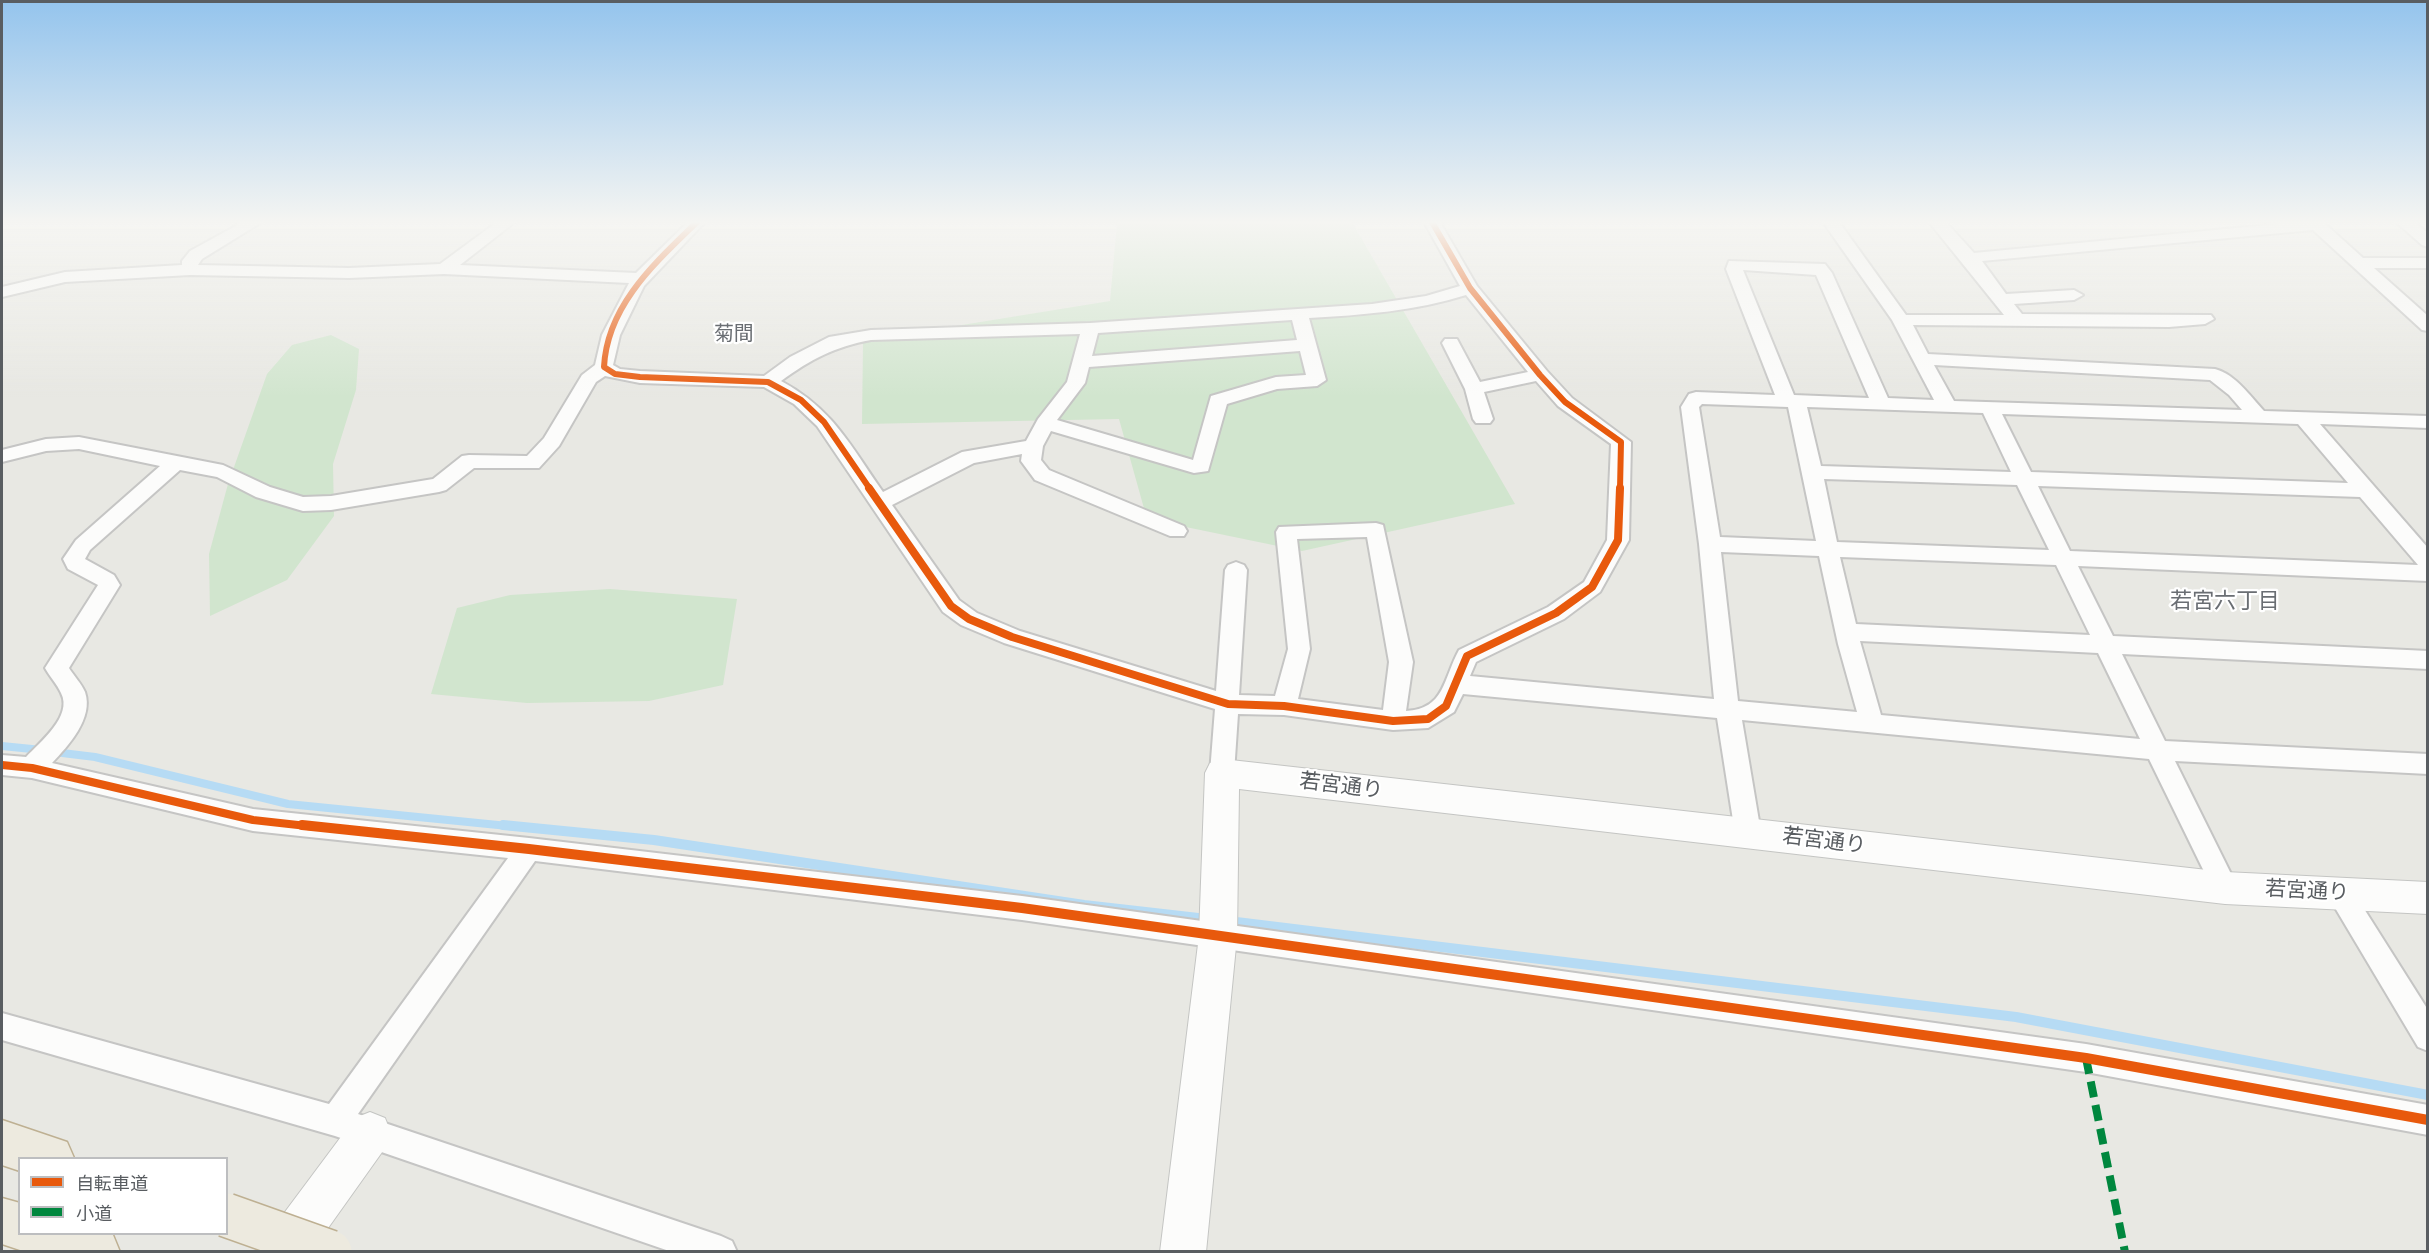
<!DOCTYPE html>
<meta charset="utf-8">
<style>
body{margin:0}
#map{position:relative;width:2429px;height:1253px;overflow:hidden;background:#e8e8e3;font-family:Roboto,"Noto Sans JP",sans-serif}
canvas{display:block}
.frame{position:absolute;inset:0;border:3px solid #595d61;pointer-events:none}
.legend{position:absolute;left:18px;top:1157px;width:210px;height:78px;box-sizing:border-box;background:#fff;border:2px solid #bdbec0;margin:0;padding:8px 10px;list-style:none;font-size:18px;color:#595d61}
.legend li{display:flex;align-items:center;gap:12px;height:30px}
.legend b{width:30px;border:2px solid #bdbec0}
</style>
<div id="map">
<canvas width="2429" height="1253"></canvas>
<div class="frame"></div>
<ul class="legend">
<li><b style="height:8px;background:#e8590c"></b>自転車道</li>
<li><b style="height:8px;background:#00873e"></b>小道</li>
</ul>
</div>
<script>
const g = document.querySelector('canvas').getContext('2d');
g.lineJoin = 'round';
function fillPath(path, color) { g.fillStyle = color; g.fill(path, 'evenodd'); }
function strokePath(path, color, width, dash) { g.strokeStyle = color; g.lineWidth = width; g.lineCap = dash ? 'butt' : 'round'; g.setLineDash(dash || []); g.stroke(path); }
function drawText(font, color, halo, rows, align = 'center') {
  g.font = font + ' Roboto,"Noto Sans JP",sans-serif'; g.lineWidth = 4.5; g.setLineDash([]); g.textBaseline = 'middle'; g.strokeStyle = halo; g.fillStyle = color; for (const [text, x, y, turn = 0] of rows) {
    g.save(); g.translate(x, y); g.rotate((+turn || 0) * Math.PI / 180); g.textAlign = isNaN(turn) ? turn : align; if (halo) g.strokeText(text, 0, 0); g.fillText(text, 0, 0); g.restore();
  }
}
fillPath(new Path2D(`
 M1117,222H1352L1515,504L1302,551L1147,519L1119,419L862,424L863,341L1110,301Z
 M331,335L359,349L356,390L333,464L334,516L287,580L210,616L209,554L228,484L267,374L292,345Z
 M610,589L737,599L723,685L649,701L527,703L431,694L457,608L510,595Z`), '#d1e5ce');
strokePath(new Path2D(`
 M2,746L42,750
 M54,752L95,757L288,804L518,827`), '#b6dbf4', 8);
strokePath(new Path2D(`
 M503,825L654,840L1084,905L1207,919
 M1228,921L2016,1017L2428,1095`), '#b6dbf4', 10);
const street = new Path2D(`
 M243,222H262L202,259L198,265L349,268L440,264L497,222H515L460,265L636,273L688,222H705L644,286L620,335L613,365L620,369L640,371L764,376L790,357L829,337L871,330L1090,323L1372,304L1426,296L1460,286L1424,222H1440L1477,286L1547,371L1572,398L1631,442L1629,540L1600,592L1564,619L1476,662L1470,676L1714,699L1699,544L1681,407L1689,394L1696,392L1775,395L1726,269L1729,261L1825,264L1832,273L1888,398L1934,400L1892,320L1823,222H1839L1906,315H2004L1929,222H1946L1974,253L2299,222H2323L2363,258H2428V268H2374L2428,316V331L2422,330L2313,230L1982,261L2006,294L2074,290L2083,295L2074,300L2014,304L2022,314L2211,315L2214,319L2205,324L2169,327L1913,325L1928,354L2215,369C2235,374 2250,396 2264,411L2428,416V428L2320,424L2428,548V581L2078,566L2113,636L2428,651V669L2122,654L2165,741L2428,754V774L2175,761L2238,888L2234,896L2225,900L2216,896L2149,759L1742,720L1761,833L1757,841L1748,844L1739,841L1735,833L1717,718L1463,694L1454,712L1428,728L1393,730L1284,715L1238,714L1234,773L1231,780L1222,783L1213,780L1210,773L1215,709L1004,643L961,625L943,612L817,426L794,404L764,387L640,383L605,376L596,382L559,446L539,468H474L446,490L439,492L331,510L303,511L256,497L217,477L180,470L90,550L85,559L114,575L120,585L69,668C74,676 81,683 85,692C94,718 68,746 52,763L253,809L529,838L1022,896L2086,1044L2428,1105V1135L2086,1072L1022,920L535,861L358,1114L721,1236L732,1241L737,1252H672L335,1136L2,1040V1013L329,1104L508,858L253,831L32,778L2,775V755L26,757C40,742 73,716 61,693C57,684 50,677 45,668L98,585L68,569L63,559L76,540L160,466L79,449L46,451L2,462V450L46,439L79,437L223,465L270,487L303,497L331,496L433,479L462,456L469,455L527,456L544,438L582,375L595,365L602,335L629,283L444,274L349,278L190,275L65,282L2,297V287L65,272L182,265V261L190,251ZM1743,270L1816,275L1869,398L1794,395ZM1466,295L1528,372L1480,382L1457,339H1445L1442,343L1465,389L1473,419L1476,423H1490L1493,419L1484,392L1536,381L1558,406L1611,444L1607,540L1584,582L1548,607L1459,650C1443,679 1445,709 1406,711L1413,662L1383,525L1376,523L1279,527L1276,532L1288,649L1275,696L1239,695L1247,570L1244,565L1236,562L1228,565L1225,570L1216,691L1020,631L977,613L959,600L892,505L974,463L1022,454L1021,461L1035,480L1170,536H1184L1187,531L1184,526L1049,470L1041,460L1043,446L1051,431L1194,473L1208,471L1227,404L1277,389L1317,386L1326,380L1309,318C1363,315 1415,311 1466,295ZM1292,320L1297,340L1092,356L1098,333ZM1080,334L1067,382L1038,419L1026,441L962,452L883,492C850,445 833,409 781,381C811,359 834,347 871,340ZM1300,351L1306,375L1276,377L1211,396L1193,460L1057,420L1085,383L1089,367ZM1934,365L2210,380L2229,395L2242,410L1954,401ZM1702,404L1788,407L1816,541L1720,537L1699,407ZM1807,407L1983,413L2011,472L1821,466ZM2002,414L2298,424L2348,483L2031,472ZM1824,479L2017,485L2049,550L1837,542ZM2038,486L2360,497L2418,565L2070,551ZM1367,537L1389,662L1383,710L1298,699L1310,649L1297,539ZM1721,552L1819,556L1838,644L1857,712L1738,701ZM1840,557L2056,565L2090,635L1856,624ZM1860,641L2098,653L2140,739L1881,715Z
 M2396,222H2414L2428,233V247L2422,245Z
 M2340,881L2349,885L2428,1010V1051L2418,1047L2331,901L2327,893L2331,885Z`);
const secondary = new Path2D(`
 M1222,759L2225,872L2428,882V914L2225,904L1239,789L1237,936L1206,1252H1160L1199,936L1205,773L1210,763Z
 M370,1112L385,1118L391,1133L385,1148L311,1252H260L267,1236L355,1118Z`);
const highway = new Path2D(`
 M2,1120L67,1142L74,1158H20V1171L2,1165Z
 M2,1198L20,1203V1234H109L113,1235L120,1252H26L2,1244Z`);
strokePath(street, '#c5c5c4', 4);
strokePath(secondary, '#c4c5c3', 2);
strokePath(highway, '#beb092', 3);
fillPath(street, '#fcfcfb');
fillPath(secondary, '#fcfcfb');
fillPath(highway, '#edeadf');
const highwayBridge = new Path2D(`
 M226,1215L330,1252`);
strokePath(highwayBridge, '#beb092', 46, []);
strokePath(highwayBridge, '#edeadf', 43);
strokePath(new Path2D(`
 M2086,1058L2125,1252`), '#00873e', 8, [16, 8]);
strokePath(new Path2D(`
 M697,222C656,262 607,305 604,367L615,374L640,377L768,382L801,400L824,422L870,489
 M1432,222L1470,288L1540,375L1565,402L1621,442L1620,489`), '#e8590c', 6);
strokePath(new Path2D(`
 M869,488L951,606L969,619L1012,637L1228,704L1284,706L1393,721L1428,719L1446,706L1467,656L1556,613L1592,587L1618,540L1620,488
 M2,765L32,768L253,820L316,827`), '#e8590c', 8);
strokePath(new Path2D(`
 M302,825L529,849L1022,908L2086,1058L2428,1120`), '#e8590c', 10);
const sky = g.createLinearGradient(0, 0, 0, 397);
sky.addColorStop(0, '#94c4ed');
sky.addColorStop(0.56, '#f5f5f2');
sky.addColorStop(1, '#f5f5f200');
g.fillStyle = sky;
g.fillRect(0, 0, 2429, 397);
drawText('20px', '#6a6e73', '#fff', [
 ["菊間",734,335]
]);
drawText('21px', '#595d61', '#fff', [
 ["若宮通り",1341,787,7],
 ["若宮通り",1824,842,7],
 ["若宮通り",2307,892,3]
]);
drawText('22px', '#6a6e73', '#fff', [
 ["若宮六丁目",2225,602]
]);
</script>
